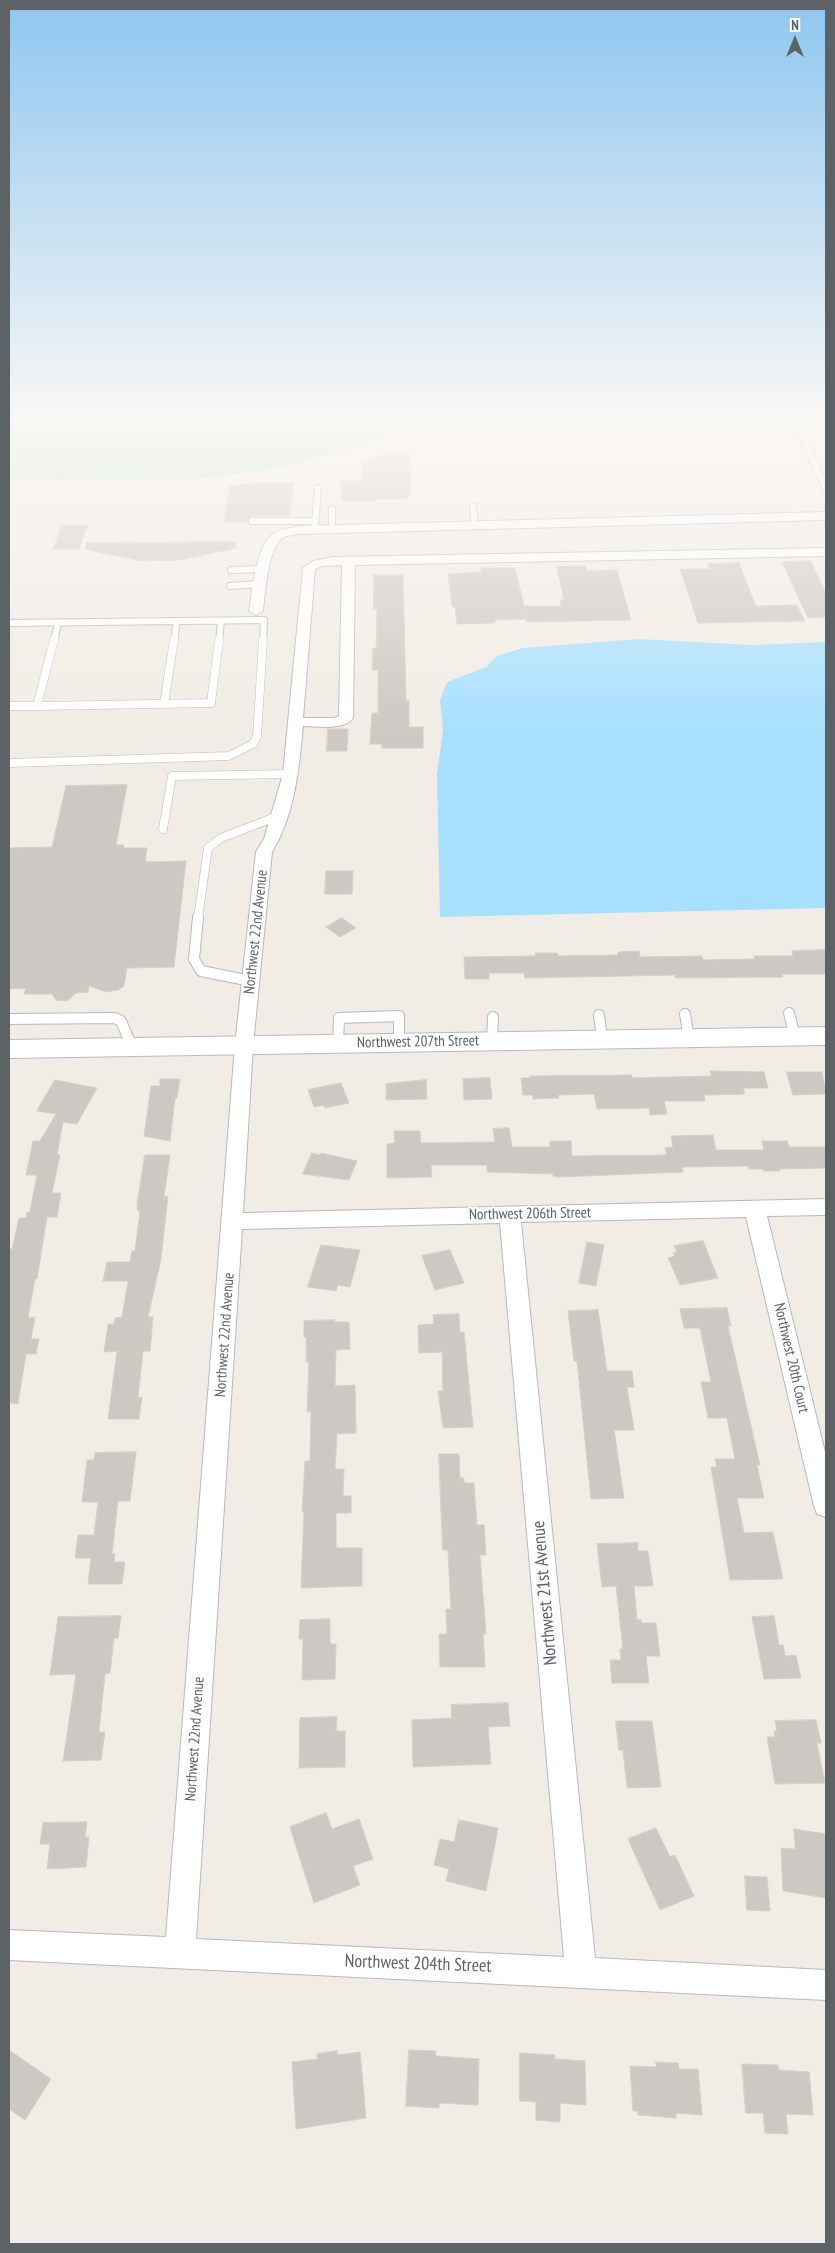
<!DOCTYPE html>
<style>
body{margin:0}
#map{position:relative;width:835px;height:2253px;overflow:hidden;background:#f1ede6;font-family:"PT Sans Narrow",sans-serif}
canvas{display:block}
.frame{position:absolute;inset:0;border:10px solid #5d6267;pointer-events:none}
.north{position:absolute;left:770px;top:15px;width:50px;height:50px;-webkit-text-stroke:4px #fff;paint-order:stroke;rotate:0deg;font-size:14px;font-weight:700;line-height:20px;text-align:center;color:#5d6267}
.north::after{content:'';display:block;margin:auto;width:18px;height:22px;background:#5d6267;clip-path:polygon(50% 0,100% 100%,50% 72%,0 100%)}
</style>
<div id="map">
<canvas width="835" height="2253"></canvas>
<div class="frame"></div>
<div class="north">N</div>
</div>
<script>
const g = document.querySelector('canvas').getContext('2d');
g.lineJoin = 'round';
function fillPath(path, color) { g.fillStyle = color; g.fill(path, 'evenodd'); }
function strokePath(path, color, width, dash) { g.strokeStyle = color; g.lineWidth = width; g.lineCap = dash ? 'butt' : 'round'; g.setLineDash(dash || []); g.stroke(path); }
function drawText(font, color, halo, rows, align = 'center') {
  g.font = font + ' "PT Sans Narrow",sans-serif'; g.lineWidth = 4; g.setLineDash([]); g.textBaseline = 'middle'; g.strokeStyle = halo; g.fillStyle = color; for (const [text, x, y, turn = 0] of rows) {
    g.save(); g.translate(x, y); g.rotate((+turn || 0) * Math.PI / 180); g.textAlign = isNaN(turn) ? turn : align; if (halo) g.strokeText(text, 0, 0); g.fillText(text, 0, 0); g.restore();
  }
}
fillPath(new Path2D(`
 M9,419H398C385,434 363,443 345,449C238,489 121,480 9,478Z`), '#c5e9c1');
fillPath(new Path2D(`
 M96,419H211C173,425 134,424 96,419Z
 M639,639L752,645L826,642V908L440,917L437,775L443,729L440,700L447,682L486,667L497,656L523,648Z`), '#a7e0ff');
const building = new Path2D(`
 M384,453L410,454L411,496L407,497V499H374V501H342L340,481H363V462H368L369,459H376L377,456H383Z
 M293,483L290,516H252L248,518L247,522H224L230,486L245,484Z
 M61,525H88L79,549H54Z
 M235,542L236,548L180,560L140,561L85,549L86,543Z
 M811,561L826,593V617L808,618L782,562Z
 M739,563L756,606L797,605L805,621L698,623L680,569H710L708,564Z
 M586,566L587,571L617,570L631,620L527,622L524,606H561L560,600H564L557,567Z
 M481,568H515L527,619L495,620V623L457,624L455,607H452L448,574L481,572Z
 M374,575H403L406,700H409V727H423V748H382V744H370L372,713H378V670H372L373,648H376L377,609H374Z
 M328,729H348L347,751H327Z
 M127,785L116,845H124L123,848H147L145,862L186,861L174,967L127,968L124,986L118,990L106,992L89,986L88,992L76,993L67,1001L56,1000L52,994H24L26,988L9,989V848L52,847L66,786Z
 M326,871H353L352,894H325Z
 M342,918L356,928L340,937L326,927Z
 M826,950V974H782L783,977L675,978V975L525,978L524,973H489V979H465L464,957L536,956L535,953H557L558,956L618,955V952L639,951L640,957L702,956L703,960L755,959L754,956H793L792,951Z
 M710,1071L764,1072L768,1088H743L745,1094L704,1095L705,1101H664L667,1114L650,1115L649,1108L597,1109L594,1094L558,1095L559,1098L533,1099V1095H523L521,1078H530V1076L632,1075V1078L711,1076Z
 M787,1072H822L826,1094L793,1095Z
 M490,1078L492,1099L464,1100L463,1079Z
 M160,1079H180L177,1098H175L170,1141L144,1136L151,1086H160Z
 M55,1080L97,1088L77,1124L63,1122L57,1155H60L52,1193H61L57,1217H47L37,1279H35L28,1318L35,1317L31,1339H39L36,1354H26L18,1404L9,1403V1249H12L19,1218H26L27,1212H30L37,1175H26L33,1141H40L56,1114L37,1111Z
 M426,1080L427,1099L386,1100V1084Z
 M341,1083L349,1103L325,1108L324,1105L314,1107L308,1090Z
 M509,1128L512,1147H550V1141H571L572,1156L667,1155L665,1148L673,1147L671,1136L713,1135L716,1150H764L762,1141H787L789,1147H826V1168L779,1169L780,1171H764L763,1169H749L748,1166L682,1167L683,1172L559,1177L553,1176V1174L487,1172V1165H431L432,1177L387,1178V1144L395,1143L394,1131H420L421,1143L495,1142L493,1129Z
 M312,1153L320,1155L321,1153L357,1161L349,1180L303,1174Z
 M145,1155H170L164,1197L168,1196L161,1259L148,1317H153L150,1351H143L138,1398L142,1397L139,1419H108L117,1351L104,1352L108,1324H114L115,1318L122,1317L128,1281H103L107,1262H130L132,1251H135L140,1211H138L137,1205Z
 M703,1241L718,1278L680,1285L668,1258L675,1256L673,1253L677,1252L674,1246Z
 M587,1242L604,1245L596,1286L579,1283Z
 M321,1245L360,1250L350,1287L338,1285L336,1291L308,1287Z
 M450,1250L464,1283L435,1290L422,1256Z
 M727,1308L731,1326H728L760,1465H757L764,1498H737L744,1533L773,1532L783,1579L730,1580L711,1467H717L715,1459H735L727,1418H708L701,1382H711L700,1328H684L680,1309Z
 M598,1310L607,1371H632L634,1387H627L634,1430H614L624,1498L591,1499L577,1361H574L568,1311Z
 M459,1314L460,1332H464L473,1427L443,1428L438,1391H443L442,1352L419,1353L418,1325L434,1324L433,1315Z
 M335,1320L334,1322H349L350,1349L336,1350L335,1386L355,1385L356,1433L337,1434L335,1469H344L343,1496H351V1513H336V1548H362V1586L301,1588L304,1512H302L305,1461H310L311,1412H307L309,1362H306V1337H304V1321Z
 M136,1452L130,1501H118L112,1554H115L114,1562H125L122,1584H88L91,1558H75L78,1535H94L98,1502H82L87,1460H94L95,1453Z
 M439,1454H459L460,1478H464V1483H474L477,1525H484L486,1555H480L486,1634H483L485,1667H440L439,1634H447L446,1609H451L448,1550H443Z
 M638,1543V1551H648L653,1586H634L637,1620L641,1619V1623H656L660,1656H646L649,1683H612L610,1660H621L620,1649H623L616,1586L602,1587L597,1544Z
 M121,1616L118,1638H114L110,1673L105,1674L99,1732H105L101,1760L63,1761L76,1674L50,1675L58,1617Z
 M774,1616L779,1645H783L785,1656L796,1655L801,1678L764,1679L752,1617Z
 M330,1619V1644H336L335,1679L302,1680L303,1639H299L300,1620Z
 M508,1703L510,1726L488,1727L491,1764L413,1767L412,1720L452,1718L451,1705Z
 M337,1717L336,1731H345V1767L299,1768L300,1718Z
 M816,1720L821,1743H817L825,1783L775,1784L767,1737H775L774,1731H777L775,1721Z
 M616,1721H652L661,1787L627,1788L623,1750H619Z
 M326,1813L332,1829L359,1819L373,1859L353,1866L360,1885L314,1903L290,1827Z
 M459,1820L498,1828L486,1891L446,1881L449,1869L434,1865L440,1839L454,1842Z
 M87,1822L85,1837H89L86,1867L47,1869L50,1844H40L43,1823Z
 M656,1828L670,1857L675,1855L694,1896L660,1910L628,1839Z
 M794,1829L826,1834V1898L783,1891L781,1848L795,1849Z
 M745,1876L767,1877L770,1911L747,1910Z
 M9,2050L51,2079L25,2120L9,2109Z
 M409,2050L436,2051L435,2056L479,2059L478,2105L439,2103V2108L406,2106Z
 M337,2051V2055L360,2052L366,2118L296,2129L292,2062L317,2059V2054Z
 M520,2053L555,2055V2059L585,2061L586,2105L560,2103V2122L536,2120V2102L520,2101Z
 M656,2062L678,2063L679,2069H698L702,2115L676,2113V2118L638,2115V2111H633L630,2066L656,2067Z
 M742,2064L778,2065L779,2070L809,2072L813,2115L786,2114L788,2134L765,2133L763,2113H746Z`);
fillPath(building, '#ccc8c3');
strokePath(building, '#d6cfc4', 1);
const laneFar2 = new Path2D(`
 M794,419L826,489
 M473,507L475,526
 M332,509V529
 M252,521H315
 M315,526L318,488
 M231,570L263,569
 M230,586L261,584
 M9,623L264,620L263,641
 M54,641L58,623
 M174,641L177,621
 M219,641L221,621`);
const laneFar1 = new Path2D(`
 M164,704L174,640
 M9,706H37L54,640
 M37,706L211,703L219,640
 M9,763L229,756L253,744L257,737L263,640
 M163,829L172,776L291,774
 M198,918L208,848L221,838L278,816`);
const lane = new Path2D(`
 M198,917L194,959L201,971L251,981
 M789,1013L795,1036
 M685,1014L689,1038
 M599,1015L602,1039
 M9,1019L115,1018L121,1021L132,1047
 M492,1041L493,1017
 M338,1043L339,1018L399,1016V1043`);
const street = new Path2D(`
 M826,512V520L300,534C295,535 289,535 284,537C268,545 265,595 263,611L256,615L249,611C253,590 255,548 273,534C279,529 291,528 299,526Z
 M826,548V556L355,565L353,718C344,731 317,726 303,726C299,768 295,815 272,852L253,1045L243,1213L826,1199V1215L767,1216L826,1456V1517L817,1514L814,1506L746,1217L521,1222L595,1958L826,1970V2000L9,1960V1930L166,1937L235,1045L256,852L264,839L283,774L303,568L313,561L333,557ZM342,565L339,716L334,718H303L315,569L322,566ZM500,1223L564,1957L196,1939L242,1229Z`);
const secondary = new Path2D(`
 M826,1027V1045L9,1058V1040Z`);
strokePath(laneFar2, '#b6b9bd', 8);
strokePath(laneFar1, '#b6b9bd', 9);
strokePath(lane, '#b6b9bd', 12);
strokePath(street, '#b6b9bd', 2);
strokePath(secondary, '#b7bbc0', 2);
strokePath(laneFar2, '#fff', 6);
strokePath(laneFar1, '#fff', 8);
strokePath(lane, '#fff', 10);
fillPath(street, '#fff');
fillPath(secondary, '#fff');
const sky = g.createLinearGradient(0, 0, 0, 734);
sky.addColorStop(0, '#8ec6f1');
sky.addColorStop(0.57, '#f9f7f4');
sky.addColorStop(1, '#f9f7f400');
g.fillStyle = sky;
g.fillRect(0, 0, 835, 734);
drawText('15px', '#5d6267', '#fff', [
 ["Northwest 22nd Avenue",256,932,-84],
 ["Northwest 207th Street",418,1042,-1],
 ["Northwest 206th Street",530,1214,-1],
 ["Northwest 22nd Avenue",225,1335,-86],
 ["Northwest 20th Court",791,1358,77],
 ["Northwest 22nd Avenue",195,1739,-86]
]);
drawText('18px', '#5d6267', '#fff', [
 ["Northwest 21st Avenue",545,1593,-95],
 ["Northwest 204th Street",418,1964,2]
]);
</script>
